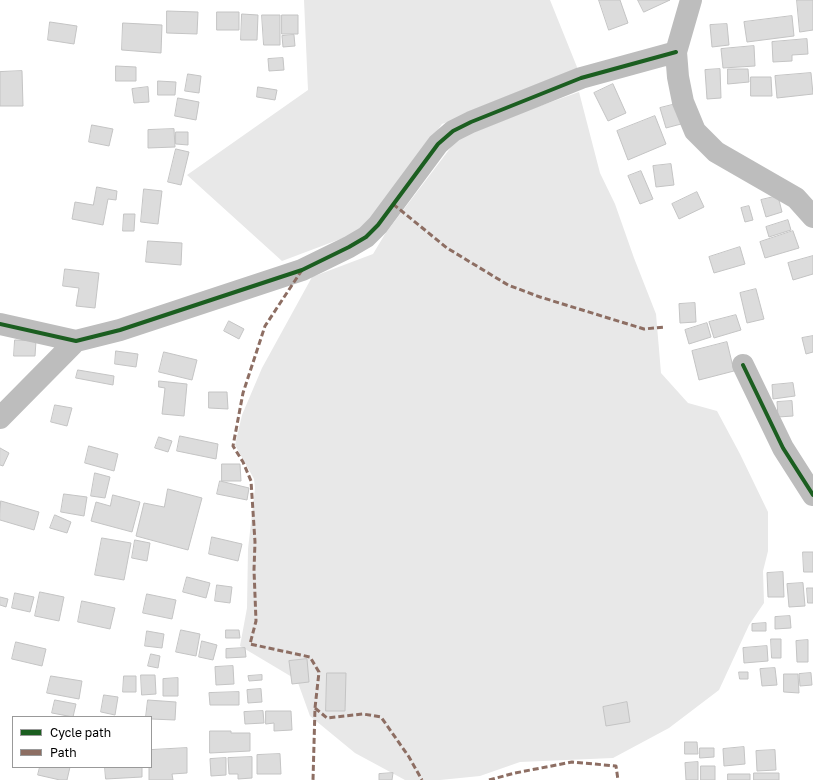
<!DOCTYPE html>
<style>
body{margin:0}
#map{position:relative;width:813px;height:780px;overflow:hidden;background:#fff;font-family:"Golos Text",sans-serif}
canvas{display:block}
.legend{position:absolute;left:12px;top:716px;width:140px;height:52px;box-sizing:border-box;background:#fff;border:1px solid #999;margin:0;padding:5px 7px;list-style:none;font-size:12px;color:#000}
.legend li{display:flex;align-items:center;gap:8px;height:20px}
.legend b{width:20px;border:1px solid #999}
</style>
<div id="map">
<canvas width="813" height="780"></canvas>
<ul class="legend">
<li><b style="height:5px;background:#1b5e20"></b>Cycle path</li>
<li><b style="height:5px;background:#8d6e63"></b>Path</li>
</ul>
</div>
<script>
const g = document.querySelector('canvas').getContext('2d');
g.lineJoin = 'round';
function fillPath(path, color) { g.fillStyle = color; g.fill(path, 'evenodd'); }
function strokePath(path, color, width, dash) { g.strokeStyle = color; g.lineWidth = width; g.lineCap = dash ? 'butt' : 'round'; g.setLineDash(dash || []); g.stroke(path); }
fillPath(new Path2D(`
 M304,0H550L579,72L442,124L367,229L282,261L187,175L308,90Z
 M579,92L600,173L615,204L634,258L656,314L661,373L688,403L717,411L740,454L768,512V551L763,571L764,603L749,625L719,690L669,728L613,758L520,762L480,776L440,780H405L355,753L310,716L297,680L240,646L247,608L248,549L255,488L254,479L235,445L242,415L262,368L312,277L373,254L385,234L461,134Z`), '#e8e8e8');
const building = new Path2D(`
 M599,0H620L628,23L609,30Z
 M638,0H670L644,12Z
 M797,0H813V30L800,32Z
 M167,11L198,12L197,34L167,33Z
 M217,12H239V30H217Z
 M242,14L258,15L257,40H241Z
 M262,15H280V45H264Z
 M282,15H298V34H282Z
 M792,16L794,36L747,42L744,22Z
 M50,22L77,26L74,44L48,40Z
 M123,23L162,25L161,53L122,50Z
 M727,24L729,45L712,47L710,25Z
 M294,35L295,46L283,47L282,36Z
 M807,39L808,54L792,55V61L773,62L772,42Z
 M754,46L755,66L723,68L721,49Z
 M283,58L284,70L269,71L268,59Z
 M116,66L136,67V81H116Z
 M720,69L721,98L707,99L705,70Z
 M728,69H748L749,82L728,84Z
 M22,71L23,106H0V72Z
 M811,73L813,94L777,98L775,76Z
 M188,74L201,76L199,93L185,91Z
 M751,77H771L772,96H751Z
 M158,81L176,82L175,95H158Z
 M613,84L626,113L608,121L594,93Z
 M148,87L149,102L134,103L132,89Z
 M258,87L277,90L275,100L257,97Z
 M178,98L199,102L196,120L175,116Z
 M680,103L685,123L666,128L660,108Z
 M655,116L666,144L628,160L617,131Z
 M92,125L113,129L109,146L89,142Z
 M174,129L175,147L148,148V130Z
 M176,132H188V145L176,144Z
 M176,149L189,152L181,185L168,182Z
 M671,164L674,185L656,187L653,166Z
 M641,171L653,199L640,204L628,176Z
 M97,187L117,191L116,200L108,199L103,225L72,219L75,202L93,205Z
 M144,189L162,191L158,224L141,222Z
 M697,192L704,207L679,219L672,204Z
 M778,196L782,212L766,217L761,200Z
 M749,206L753,220L745,222L741,208Z
 M124,214H135L134,231H123Z
 M788,220L791,230L769,237L766,227Z
 M793,231L799,248L765,258L760,242Z
 M148,241L182,243L181,265L146,262Z
 M740,247L745,264L714,273L709,257Z
 M813,256V274L793,280L788,263Z
 M65,269L99,273L95,308L76,306L79,288L63,286Z
 M756,289L764,319L747,323L740,293Z
 M695,303L696,322L680,323L679,304Z
 M736,315L741,330L714,338L709,322Z
 M229,321L244,329L239,339L224,331Z
 M707,323L711,337L689,344L685,330Z
 M813,336V352L806,354L802,338Z
 M15,340L36,341L35,356H14Z
 M727,342L734,371L699,380L692,351Z
 M116,351L138,354L136,367L115,364Z
 M164,352L197,360L192,380L159,372Z
 M78,370L114,376L113,385L76,378Z
 M159,381L187,384L184,416L162,414L165,388L159,387Z
 M793,383L795,396L773,399L772,385Z
 M209,392H227L228,409L209,408Z
 M792,401L793,416L778,417L777,402Z
 M55,405L72,408L67,426L51,422Z
 M180,436L218,444L216,459L177,451Z
 M159,437L172,441L168,452L155,448Z
 M89,446L118,454L114,471L85,463Z
 M0,448L9,453L3,466L0,465Z
 M222,464H240L241,481H222Z
 M95,473L110,477L105,498L91,496Z
 M220,481L249,488L247,500L217,494Z
 M168,489L202,498L188,550L136,536L144,503L164,507Z
 M64,494L87,497L84,516L61,512Z
 M113,495L140,502L132,532L91,521L96,502L110,506Z
 M1,501L39,512L34,530L0,520Z
 M55,515L71,522L67,533L50,528Z
 M212,537L242,544L238,561L209,554Z
 M102,538L131,543L124,580L95,575Z
 M135,540L150,543L147,561L132,558Z
 M803,552H813V572H804Z
 M783,572L784,597H768L767,573Z
 M187,577L210,583L206,598L183,592Z
 M803,583L805,606L789,607L787,584Z
 M217,585L232,587L230,603L215,601Z
 M807,588H813V603H808Z
 M40,592L64,597L59,621L35,616Z
 M15,593L34,597L30,612L12,608Z
 M147,594L176,600L172,619L143,613Z
 M0,597L8,599L6,607L0,605Z
 M82,601L115,608L110,629L78,622Z
 M790,616L791,628L775,629V617Z
 M766,623V631H752V624Z
 M181,630L200,634L196,656L176,652Z
 M226,630H239L240,638H226Z
 M147,631L164,634L162,648L145,646Z
 M771,639H781V658H772Z
 M808,640V662H797L796,641Z
 M202,641L217,645L213,660L199,657Z
 M16,642L46,649L42,666L12,659Z
 M767,646L768,661L744,663L743,648Z
 M245,648L246,657L226,658V649Z
 M151,654L160,656L158,668L148,666Z
 M307,659L309,682L292,684L289,661Z
 M233,666L234,684L216,685L215,667Z
 M775,668L777,685L762,686L760,669Z
 M739,672H748V679H740Z
 M327,673H346L345,711H326Z
 M811,673L812,685L800,686L799,674Z
 M784,674H798L799,693L784,692Z
 M141,675H155L156,694L142,695Z
 M262,675V680L249,681L248,676Z
 M51,676L82,681L79,699L47,693Z
 M124,676H136V692H123Z
 M178,678V696H163V679Z
 M261,689L262,702L248,703L247,690Z
 M239,692V705H210L209,693Z
 M104,695L118,697L115,715L101,712Z
 M55,700L76,704L73,717L52,713Z
 M148,700L176,702L175,720L151,719V717H146Z
 M627,702L630,722L606,726L603,707Z
 M263,711L264,723L245,724L244,712Z
 M266,711H291L292,730L274,731V723L266,724Z
 M210,731H231V733H250V751L210,753Z
 M685,742H697L698,754H685Z
 M744,747L745,764L724,766L723,749Z
 M187,748V773L172,774L173,780H149V767H151V750Z
 M700,748H714V757L700,758Z
 M775,750L776,770L757,771L756,751Z
 M280,754L281,774H257V755Z
 M252,757V778L238,779V774H229L228,758Z
 M226,758V775L211,776L210,759Z
 M698,762V780H686L685,763Z
 M701,766H715V780H701Z
 M40,767H70L67,780H60L38,775Z
 M105,767H142V777L106,779Z
 M393,773L392,780H379V774Z
 M754,773H779V780H754Z
 M728,774H750V780H728Z`);
fillPath(building, '#dcdcdc');
strokePath(building, '#c4c4c4', 1);
strokePath(new Path2D(`
 M691,0L676,52L678,77L683,102L695,131L716,152L796,198L813,217
 M0,324L76,341L120,330L302,270L349,247L366,237L378,225L438,144L453,131L471,122L581,78L676,52
 M743,365L783,448L813,495
 M0,418L76,341`), '#bdbdbd', 22);
strokePath(new Path2D(`
 M393,204L447,248L508,285L540,297L644,329L665,327
 M302,270L265,326L243,393L233,446L243,462L251,481L255,542L254,570L256,621L250,644L310,657L319,672L315,708L313,780
 M315,708L327,718L363,714L381,717L409,757L422,780
 M489,780L515,773L572,762L616,766L618,780`), '#8d6e63', 3, [6, 3]);
strokePath(new Path2D(`
 M0,324L76,341L120,330L302,270L349,247L366,237L378,225L438,144L453,131L471,122L581,78L676,52
 M743,365L783,448L813,495`), '#1b5e20', 4);
</script>
